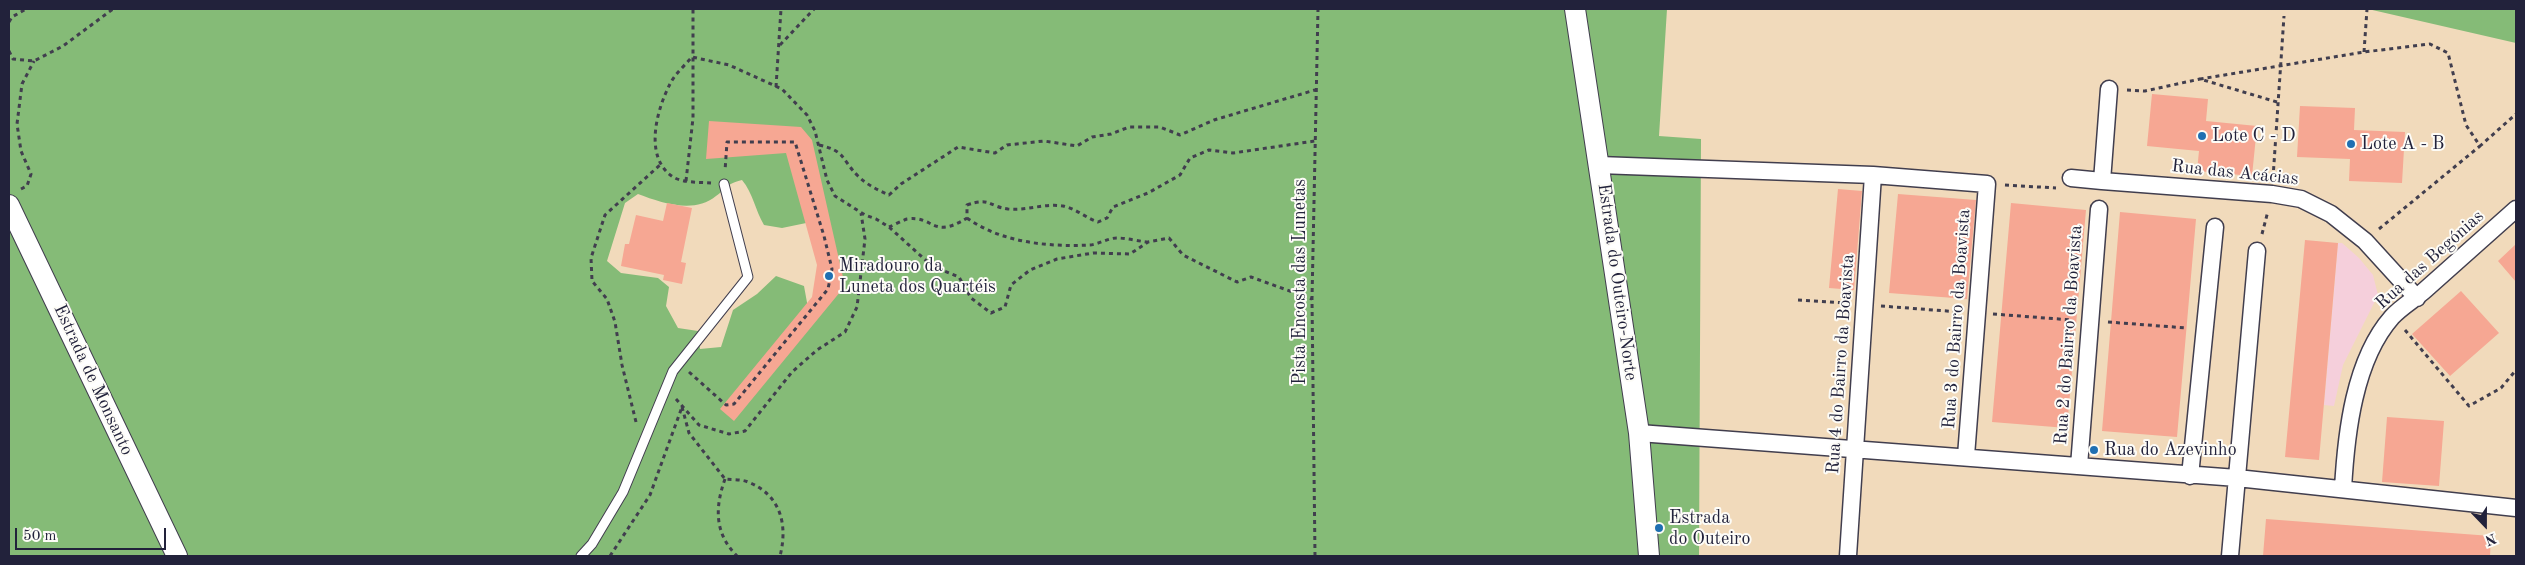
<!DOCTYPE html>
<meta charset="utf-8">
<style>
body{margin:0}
#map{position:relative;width:2525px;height:565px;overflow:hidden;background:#f1dabb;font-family:"Old Standard TT",serif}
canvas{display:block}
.frame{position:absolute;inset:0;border:10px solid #22223b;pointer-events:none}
.north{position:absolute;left:2460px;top:500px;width:50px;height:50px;-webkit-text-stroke:4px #fdfcf7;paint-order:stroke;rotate:158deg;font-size:14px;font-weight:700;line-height:20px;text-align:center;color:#22223b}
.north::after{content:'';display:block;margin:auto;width:18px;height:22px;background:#22223b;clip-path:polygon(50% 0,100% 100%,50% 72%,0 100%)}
.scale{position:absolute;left:15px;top:528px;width:151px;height:22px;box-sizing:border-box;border:2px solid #22223b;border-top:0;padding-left:6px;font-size:15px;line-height:18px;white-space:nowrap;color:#22223b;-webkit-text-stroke:4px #fdfcf7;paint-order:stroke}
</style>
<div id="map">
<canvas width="2525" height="565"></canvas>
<div class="frame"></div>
<div class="north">N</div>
<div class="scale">50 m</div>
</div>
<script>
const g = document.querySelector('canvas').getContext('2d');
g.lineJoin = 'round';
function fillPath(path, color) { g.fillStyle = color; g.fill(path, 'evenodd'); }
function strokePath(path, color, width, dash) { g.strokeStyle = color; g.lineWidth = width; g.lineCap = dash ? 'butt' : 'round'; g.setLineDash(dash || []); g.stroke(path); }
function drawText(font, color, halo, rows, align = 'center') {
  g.font = font + ' "Old Standard TT",serif'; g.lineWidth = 4; g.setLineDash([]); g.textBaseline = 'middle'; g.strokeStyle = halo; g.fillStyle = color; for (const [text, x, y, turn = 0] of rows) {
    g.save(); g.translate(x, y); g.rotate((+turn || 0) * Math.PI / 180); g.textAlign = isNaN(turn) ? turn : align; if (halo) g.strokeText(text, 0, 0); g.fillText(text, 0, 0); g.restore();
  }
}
fillPath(new Path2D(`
 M2338,243H2342L2359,258L2373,275L2378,295L2343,365L2334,406L2324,405Z`), '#f5cfdb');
fillPath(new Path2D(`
 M9,9H1667L1659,136L1701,139L1699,556H9ZM742,180C753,193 755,210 764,225L782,228L811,222L836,288L808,308L804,286L776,276L757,294L733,310L721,347L700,349L698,331L678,328L666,306L669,287L658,278L621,273L607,261L625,203L638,194C662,203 694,214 716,196C728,187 726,184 742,180Z
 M2368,9H2516V43Z`), '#85bb77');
fillPath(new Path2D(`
 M2152,94L2208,99L2206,121L2257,126L2252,176L2197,171L2199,151L2147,146Z
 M2300,106L2355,108L2354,130L2405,132L2402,183L2349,181L2350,159L2297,157Z
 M709,121L801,127L812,140L845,286L734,421L720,409L812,297L817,265L786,153L706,159Z
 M1838,189L1862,191L1854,290L1829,288Z
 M1898,194L1976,200L1967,299L1889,293Z
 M667,203L692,208L681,262L686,263L682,284L663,280L664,275L621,266L625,244H629L636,215L663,221Z
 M2011,203L2086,210L2067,428L1992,422Z
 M2120,212L2196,219L2177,437L2102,431Z
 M2305,240L2338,243L2319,460L2285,457Z
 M2516,244V282L2498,261Z
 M2461,291L2499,333L2450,376L2412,334Z
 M2387,417L2444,421L2439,486L2382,482Z
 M2266,519L2491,536L2490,556H2263Z`), '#f6a793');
const service = new Path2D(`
 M581,556L592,544L623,492L673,371L748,277L724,184`);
const minor = new Path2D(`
 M2109,89L2102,181L2272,194L2301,199L2331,214L2365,241L2417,298
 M1599,165L1873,175L1987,184L1966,456
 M2071,178L2102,181
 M1639,433L2237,478L2516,508
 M2079,466L2099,209
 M2190,476L2215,227
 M2343,489C2346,434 2354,360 2392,317C2401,307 2415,299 2425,290C2455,263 2486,236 2516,209
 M1848,556L1873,175
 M2230,556L2257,251`);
const tertiary = new Path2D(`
 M1575,9L1639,433L1649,556
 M9,205L177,556`);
strokePath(service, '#413e4e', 11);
strokePath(minor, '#413e4e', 19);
strokePath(tertiary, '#413e4e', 22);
strokePath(new Path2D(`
 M9,22L12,17L26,9
 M780,45L814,9
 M9,51L13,59L34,61L63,46L113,9
 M2364,52L2367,9
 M776,87L781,9
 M2127,90L2145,91L2200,79
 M2277,102L2200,79L2364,52L2430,44L2448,53L2466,125L2480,146L2516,114
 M819,145C846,151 841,159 858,176C867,185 878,190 889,195L901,184L958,147L995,153L1007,145L1044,141L1077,146L1092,137L1111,134L1129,127H1160L1180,135L1214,120L1315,90
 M2273,178L2284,16
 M686,181L693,118V9
 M711,183C699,182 683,183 673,177C643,157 657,109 670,84C675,74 685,65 692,57L729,65L782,89L807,115L815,131L827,180L835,196L865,215L876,219L889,227L932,266L959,277L971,298L991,313L1005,307L1011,285L1030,270L1057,259L1093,253L1130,254L1148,242L1169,238L1183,255L1237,282L1251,277L1312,299
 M2005,185L2056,188
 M21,189L27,186L31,174L21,151L17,124L22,84L34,61
 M967,218C1002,243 1049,247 1090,245C1099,244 1108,238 1117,238C1127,238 1138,241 1147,242
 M889,227C894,225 901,221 907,219C934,215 932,240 967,218V205C991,197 987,206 1008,209C1027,211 1044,203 1063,206C1075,208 1086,218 1098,222L1107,218L1113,207L1148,193L1180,175L1190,158L1209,150L1233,153L1315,141
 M2379,229L2480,146
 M2262,234L2268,211
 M1798,300L1848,303
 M1881,306L1960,312
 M1993,314L2072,320
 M2108,322L2187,328
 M2405,330L2469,406L2501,388L2516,370
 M689,372L726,405L734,404L828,289L832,269L824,236L795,142H727L725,171
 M676,399L699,425L729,434L745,431L792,372L817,350L845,332L857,307L865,239L861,213
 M682,407L689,433L725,479C732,480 741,479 748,482C781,495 788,525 780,556
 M636,422L622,365L615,322L607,299L592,281L591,258L605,215L661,164
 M725,479C715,507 714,533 737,556
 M610,556L650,495L682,407
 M1315,556L1312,299L1318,9`), '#413e4e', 3, [4, 4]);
strokePath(service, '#fff', 9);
strokePath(minor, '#fff', 16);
strokePath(tertiary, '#fff', 20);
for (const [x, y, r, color] of [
 [2202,136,5,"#1f6fb2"],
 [2351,144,5,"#1f6fb2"],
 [829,276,5,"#1f6fb2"],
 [2094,450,5,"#1f6fb2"],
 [1659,528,5,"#1f6fb2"]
]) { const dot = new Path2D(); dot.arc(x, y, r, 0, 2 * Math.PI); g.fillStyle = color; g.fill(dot); strokePath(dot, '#fdfcf7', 2); }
drawText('18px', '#22223b', '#fdfcf7', [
 ["Lote C - D",2212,136],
 ["Lote A - B",2361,144],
 ["Miradouro da",839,266],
 ["Luneta dos Quartéis",839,287],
 ["Rua do Azevinho",2104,450],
 ["Estrada",1669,518],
 ["do Outeiro",1669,539]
], 'left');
drawText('18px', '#22223b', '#fdfcf7', [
 ["Rua das Acácias",2235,173,6],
 ["Rua das Begónias",2430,260,-42],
 ["Pista Encosta das Lunetas",1300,282,-90],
 ["Estrada do Outeiro-Norte",1617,282,82],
 ["Rua 3 do Bairro da Boavista",1957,319,-86],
 ["Rua 2 do Bairro da Boavista",2069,335,-86],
 ["Rua 4 do Bairro da Boavista",1841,364,-86],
 ["Estrada de Monsanto",93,380,65]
]);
</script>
